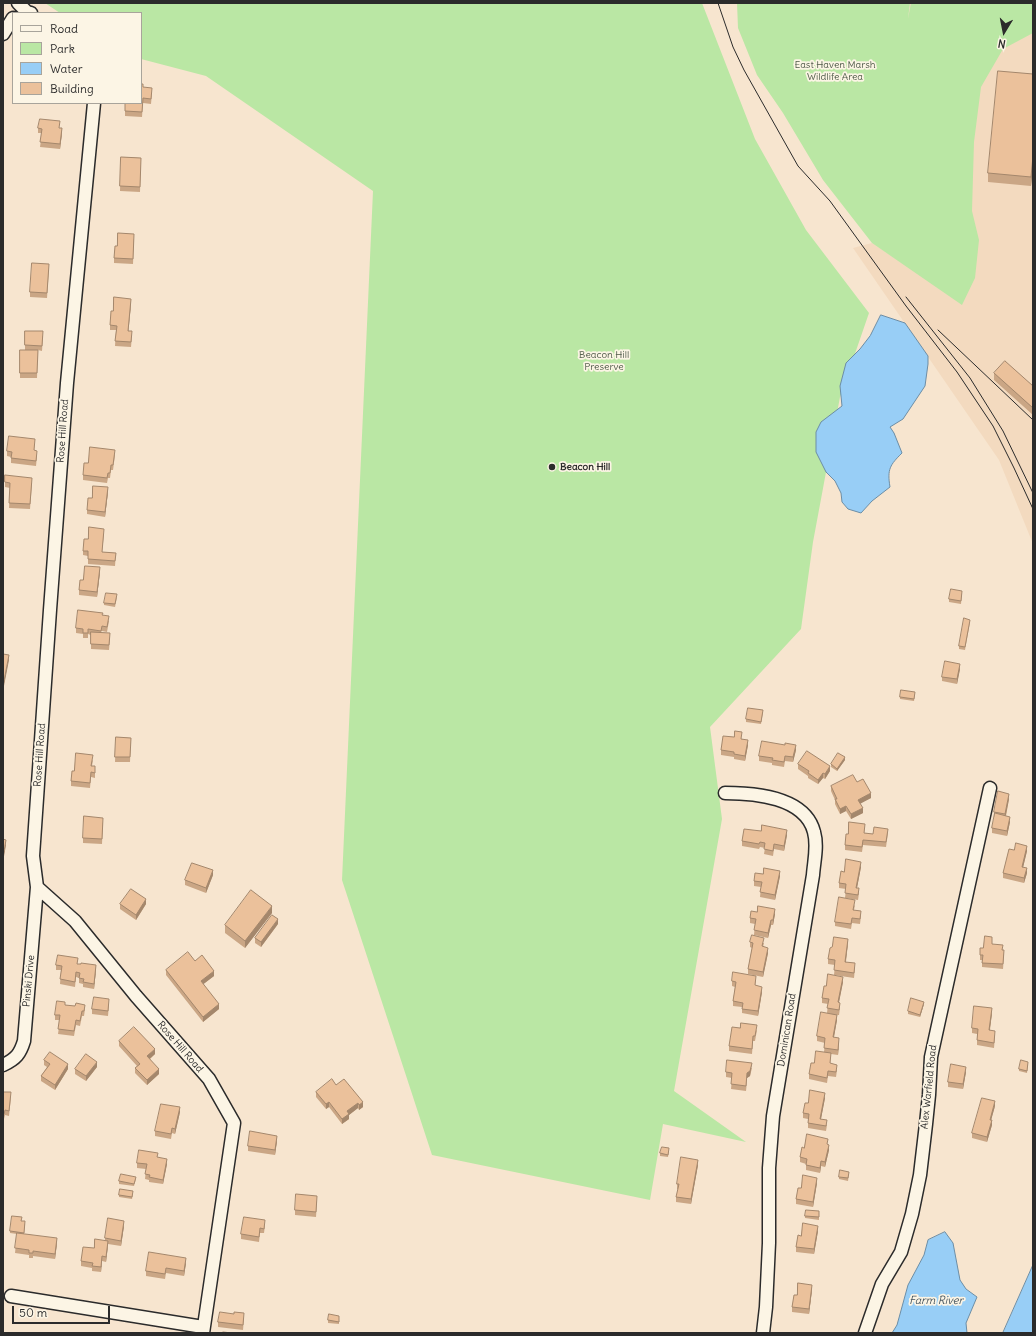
<!DOCTYPE html>
<style>
body{margin:0}
#map{position:relative;width:1036px;height:1336px;overflow:hidden;background:#f7e5cf;font-family:Delius,sans-serif}
canvas{display:block}
.frame{position:absolute;inset:0;border:4px solid #2b2b2b;pointer-events:none}
.legend{position:absolute;left:12px;top:12px;width:130px;height:92px;box-sizing:border-box;background:#fcf5e5;border:1px solid #a8a49b;margin:0;padding:5px 7px;list-style:none;font-size:12px;color:#2b2b2b}
.legend li{display:flex;align-items:center;gap:8px;height:20px}
.legend b{width:20px;border:1px solid #a8a49b}
.north{position:absolute;left:984px;top:12px;width:40px;height:40px;-webkit-text-stroke:3px #fcf5e5;paint-order:stroke;rotate:190deg;font-size:11px;font-weight:700;line-height:16px;text-align:center;color:#2b2b2b}
.north::after{content:'';display:block;margin:auto;width:14px;height:18px;background:#2b2b2b;clip-path:polygon(50% 0,100% 100%,50% 72%,0 100%)}
.scale{position:absolute;left:12px;top:1306px;width:98px;height:18px;box-sizing:border-box;border:2px solid #2b2b2b;border-top:0;padding-left:5px;font-size:12px;line-height:14px;white-space:nowrap;color:#2b2b2b;-webkit-text-stroke:3px #fcf5e5;paint-order:stroke}
</style>
<div id="map">
<canvas width="1036" height="1336"></canvas>
<div class="frame"></div>
<ul class="legend">
<li><b style="height:5px;background:#fcf5e5"></b>Road</li>
<li><b style="height:11px;background:#bae7a4"></b>Park</li>
<li><b style="height:11px;background:#98cef6"></b>Water</li>
<li><b style="height:11px;background:#ebc19b"></b>Building</li>
</ul>
<div class="north">N</div>
<div class="scale">50 m</div>
</div>
<script>
const g = document.querySelector('canvas').getContext('2d');
g.lineJoin = 'round';
function fillPath(path, color) { g.fillStyle = color; g.fill(path, 'evenodd'); }
function strokePath(path, color, width, dash) { g.strokeStyle = color; g.lineWidth = width; g.lineCap = dash ? 'butt' : 'round'; g.setLineDash(dash || []); g.stroke(path); }
function drawText(font, color, halo, rows, align = 'center') {
  g.font = font + ' Delius,sans-serif'; g.lineWidth = 3.5; g.setLineDash([]); g.textBaseline = 'middle'; g.strokeStyle = halo; g.fillStyle = color; for (const [text, x, y, turn = 0] of rows) {
    g.save(); g.translate(x, y); g.rotate((+turn || 0) * Math.PI / 180); g.textAlign = isNaN(turn) ? turn : align; if (halo) g.strokeText(text, 0, 0); g.fillText(text, 0, 0); g.restore();
  }
}
fillPath(new Path2D(`
 M910,3H1033V544L999,460L853,248L872,243L942,289L906,41Z`), '#f3dabf');
fillPath(new Path2D(`
 M45,3H702L755,139L806,230L869,313L840,397L813,542L801,629L710,727L722,819L674,1091L746,1142L663,1124L650,1200L432,1155L342,880L373,191L206,76L141,59V13H60Z
 M737,3H910L908,19L911,3H1033V33L1003,49L981,87L974,142L972,211L979,240L975,278L962,305L872,243L823,180L783,113L757,75L738,28Z`), '#bae7a4');
const water = new Path2D(`
 M881,315L905,323L928,356V364L925,386L903,419L890,427L894,433L902,453C890,465 887,469 890,487L872,501L861,513L848,509L842,502L841,493L835,481L826,472L816,452V432L821,422L842,406L840,386L846,363L860,349L870,336Z
 M945,1232L953,1243L960,1280L966,1289L977,1297L966,1323L967,1333H892L897,1325L908,1285L924,1255L928,1240Z
 M1033,1265V1333H1003Z`);
fillPath(water, '#98cef6');
strokePath(water, '#6c8da5', 1);
const street = new Path2D(`
 M18,3L27,12L31,13
 M3,34L13,18
 M94,103L67,383L50,610L33,856L37,887L75,921L136,996L209,1079L234,1123L203,1333
 M725,793C754,793 805,797 814,832C818,846 814,861 813,875L773,1116L769,1168V1243L766,1307L763,1333
 M3,1065C16,1059 20,1054 24,1041L37,887
 M11,1296L203,1327
 M865,1333L882,1284L901,1252L912,1214L920,1175L926,1124L929,1095L931,1057L990,788`);
strokePath(street, '#2b2b2b', 15);
strokePath(street, '#fcf5e5', 12);
strokePath(new Path2D(`
 M718,3L733,47L744,70L798,166L830,201L906,306L957,372L993,426L1014,468L1033,509
 M906,297L970,378L1003,431L1033,493
 M938,330L1033,420`), '#2b2b2b', 1);
fillPath(new Path2D(`
 M1033,74V166L1031,186L988,182V173Z
 M143,87L152,93L151,104L143,103L142,117L125,116V111Z
 M38,128H60L62,133L60,149L40,147L42,133H38Z
 M121,157L141,158L140,192L120,191Z
 M134,239L133,264L114,263V258L117,246Z
 M49,269L47,298L30,297V292Z
 M131,304L128,331L132,336L131,347L115,346L116,330H110V325L113,311Z
 M25,331L43,336L42,351L38,350L37,378H20V350H25Z
 M994,373L1033,386V415L994,380Z
 M35,444L34,450L37,456L36,466L11,463V457L7,456V451Z
 M115,455L113,470H111L110,478H108L107,483L83,480V475L88,463Z
 M5,482L32,483L30,509L9,508L10,488L5,487Z
 M108,492L105,517L87,514V510L92,498Z
 M104,534L102,552L116,553L115,566L88,564V556L83,555V551L88,539Z
 M100,572L97,597L79,595V590L83,580Z
 M962,593L961,604L949,602V599Z
 M117,597L115,607L104,605V603Z
 M103,615L109,621L107,632L102,631L101,632L110,638L109,650L91,649V635L88,634V638H83V634L76,633V628Z
 M970,622L965,650L959,649V646Z
 M960,669L957,684L942,681V677Z
 M915,694L914,701L900,699V697Z
 M763,712L761,724L746,722V719Z
 M116,737L131,738L130,762H115Z
 M742,739L748,745L745,761L734,759V757L721,755V750Z
 M796,750L793,762L785,761L784,767L772,765V763L759,761V756Z
 M93,760L92,766L95,771V778L91,777L90,788L71,786V781L74,771Z
 M845,760L837,771L831,767V764Z
 M798,764L830,771L825,779L823,778L818,784L808,778V776L798,769Z
 M857,782L871,798L860,803L863,813L851,819L846,811L840,814L835,804V800L831,791V786Z
 M1009,799L1006,816L1010,822L1007,836L992,833V828L995,817H994V812Z
 M103,822L102,844L83,843V838Z
 M865,829L864,833L873,834L888,833L886,847L863,845L862,852L845,850V845L848,834Z
 M761,831L787,835L784,851L774,849L773,856L764,854L765,848L760,847L759,849L742,846V841Z
 M1014,850L1027,851L1023,867L1027,873L1024,883L1003,878V873Z
 M861,867L857,888L859,893L858,900L845,898L846,889L839,888V883L844,872Z
 M763,874L780,876L775,900L760,897L761,887L754,886V881Z
 M213,875L206,893L185,885V880Z
 M120,904H146L136,920L120,909Z
 M855,905L854,910L861,916L860,924L852,923L851,929L835,926V922Z
 M272,913L245,948L225,933V925Z
 M775,914L773,925H771L768,938L754,935L755,924L750,923V918Z
 M278,924L261,947L255,943V938Z
 M750,942L764,943L763,947L768,953L763,977L748,974V969L752,948L750,947Z
 M848,943L846,962L855,968L854,978L834,975L835,965L828,964V959Z
 M992,944L1003,950L1004,955L1003,969L982,967V960H980V955L983,948Z
 M195,961L214,976L203,984L219,1009L203,1022L166,975V970Z
 M77,964L96,970L94,989L83,987V984L79,983V978L76,977L75,987L60,984L61,970H56V965Z
 M732,981H756L755,985L762,992L758,1016L742,1013V1007L733,1006V1001L735,987L732,986Z
 M843,982L839,1002L840,1008L839,1015H837V1020L834,1037L839,1043L838,1055L831,1054L830,1064L837,1070L836,1077L828,1076L827,1083L809,1079V1074L814,1063L824,1052L825,1043L817,1041V1036L827,1013L828,1004L822,1003V998L826,986Z
 M109,1004L108,1016L92,1014V1009Z
 M924,1004L920,1017L908,1014V1011Z
 M65,1005L85,1009L84,1016H82L80,1026L76,1025L74,1036L58,1034L60,1020H55V1015Z
 M992,1013L990,1030L995,1036L994,1048L977,1045V1034L972,1033V1028Z
 M757,1030L755,1041H753L752,1054L729,1051V1046Z
 M119,1041L155,1054L150,1059L159,1074L147,1085L135,1073V1068L137,1066L119,1046Z
 M44,1060L68,1069L55,1090L41,1081V1076L47,1067L44,1065Z
 M1028,1064L1027,1073L1019,1071V1069Z
 M97,1067L86,1081L75,1074V1069Z
 M752,1068L750,1076L747,1078L746,1091L731,1089L732,1078L726,1077V1072Z
 M966,1072L963,1089L948,1087V1082Z
 M336,1085L363,1107L359,1110L358,1108L349,1115V1119L342,1124L329,1107L326,1109L316,1097V1092Z
 M3,1092L11,1097L9,1116L5,1115L4,1119H3Z
 M825,1098L821,1119L827,1125L826,1131L808,1128V1119L803,1118V1113L808,1103Z
 M995,1106L991,1120L992,1125L987,1142L972,1138V1133Z
 M180,1112L175,1134L172,1133L171,1139L155,1136V1131Z
 M277,1141L275,1155L248,1151V1146Z
 M828,1144L829,1150L825,1167L821,1166L820,1173L806,1170V1164L800,1162V1157L804,1148Z
 M669,1151L668,1157L660,1156V1153Z
 M158,1157L167,1164L163,1184L149,1182V1180L145,1179L146,1169L137,1168V1163Z
 M698,1165L691,1204L676,1202V1197L678,1189H677V1184Z
 M849,1174L848,1181L839,1179V1177Z
 M136,1179L134,1186L119,1184V1181Z
 M817,1183L813,1207L796,1204V1199L801,1188Z
 M133,1194L132,1199L119,1197V1195Z
 M317,1201L316,1217L295,1215V1210Z
 M819,1211V1220L805,1218V1216Z
 M21,1221L25,1224L24,1234L57,1243L55,1259L33,1256V1258H29V1255L15,1253L17,1234L10,1233V1231Z
 M265,1225L264,1233H260L259,1242L241,1239V1234Z
 M124,1226L121,1246L108,1244L106,1262L102,1261L101,1272L92,1271V1268L81,1266V1261L94,1248L105,1240V1238Z
 M818,1231L814,1254L796,1252V1247L801,1236Z
 M186,1263L184,1276L166,1273L165,1279L146,1276V1271Z
 M812,1290L809,1314L792,1312V1307L797,1295Z
 M244,1318L243,1330L218,1327V1322Z
 M339,1318V1324L328,1323V1320Z`), '#caa685');
fillPath(new Path2D(`
 M62,128V133L60,149V144Z
 M1033,156V166L1031,186V177Z
 M131,299V304L128,336V331Z
 M108,487V492L105,517V512Z
 M100,567V572L97,597V592Z
 M9,655V660L3,691V686Z
 M960,664V669L957,684V679Z
 M748,740V745L745,761V756Z
 M796,745V750L793,762V757Z
 M845,757V760L837,771V769Z
 M830,766V771L825,779V774Z
 M823,773V778L818,784V780Z
 M871,793V798L858,805V800Z
 M1009,794V799L1005,819V814Z
 M846,806V811L840,814V809Z
 M863,808V813L851,819V814Z
 M1010,817V822L1007,836V831Z
 M787,830V835L784,851V846Z
 M6,840V845L3,862V857Z
 M1027,846V851L1022,872V867Z
 M861,862V867L856,893V888Z
 M1027,868V873L1024,883V878Z
 M213,870V875L206,893V888Z
 M780,871V876L775,900V895Z
 M146,899V904L136,920V915Z
 M272,906V913L245,948V941Z
 M775,909V914L773,925V920Z
 M278,919V924L261,947V942Z
 M771,920V925L768,938V933Z
 M848,939V943L845,967V962Z
 M768,948V953L763,977V972Z
 M96,965V970L94,989V984Z
 M214,971V976L201,986V981Z
 M843,977V982L838,1007V1002Z
 M762,987V992L758,1016V1011Z
 M924,1002V1004L920,1017V1015Z
 M219,1004V1009L203,1022V1017Z
 M992,1008V1013L989,1035V1030Z
 M837,1015V1020L833,1042V1037Z
 M839,1038V1043L838,1055V1050Z
 M155,1049V1054L147,1061V1056Z
 M97,1062V1067L86,1081V1076Z
 M752,1063L750,1076L747,1078L746,1091L747,1073Z
 M68,1064V1069L55,1090V1085Z
 M966,1067V1072L963,1089V1084Z
 M159,1069V1074L147,1085V1080Z
 M825,1093V1098L820,1124V1119Z
 M995,1101V1106L990,1124V1120Z
 M329,1102V1107L326,1109V1104Z
 M363,1102V1107L359,1110V1105Z
 M358,1103V1108L349,1115V1119L342,1124V1119L347,1111Z
 M180,1107V1112L175,1134V1129Z
 M992,1120V1125L987,1142V1137Z
 M277,1136V1141L275,1155V1150Z
 M829,1145V1150L825,1167V1162Z
 M167,1159V1164L163,1184V1180Z
 M698,1160V1165L691,1204V1199Z
 M821,1161V1166L820,1173V1168Z
 M817,1178V1183L813,1207V1202Z
 M124,1221V1226L121,1246V1241Z
 M818,1226V1231L814,1254V1249Z
 M57,1238V1243L55,1259V1254Z
 M108,1241V1246L106,1262V1257Z
 M102,1256V1261L101,1272V1267Z
 M186,1258V1263L184,1276V1271Z
 M812,1285V1290L809,1314V1309Z`), '#a4876c');
const building = new Path2D(`
 M998,71L1033,74V156L1031,177L988,173Z
 M141,84H143V87L152,88L151,99L143,98L142,112L125,111V103H141Z
 M40,119L60,121L59,128H62L60,144L40,142L42,129L38,128Z
 M121,157L141,158L140,187L120,186Z
 M118,233L134,234L133,259L114,258L115,246H117Z
 M32,263L49,264L47,293L30,292Z
 M114,297L131,299L128,331H132L131,342L115,341L117,326L110,325L111,311H113Z
 M25,331H43L42,346L25,345Z
 M20,350H38L37,373H20Z
 M1005,361L1033,386V408L994,373Z
 M9,436L35,439L34,450L37,451L36,461L11,458L12,452L7,451Z
 M90,447L115,450L113,465H111L110,473H108L107,478L83,475L84,463H88Z
 M5,475L32,478L30,504L9,503L10,483L5,482Z
 M93,486L108,487L105,512L87,510L88,498H92Z
 M89,527L104,529L102,552L116,553L115,561L88,559V551H83L84,539H88Z
 M85,566L100,567L97,592L79,590L80,580H83Z
 M951,589L962,591L961,601L949,599Z
 M106,593L117,594L115,604L104,603Z
 M78,610L103,613L102,615L109,616L107,627L102,626L101,631L88,629V633H83V629L76,628Z
 M964,618L970,620L965,647L959,646Z
 M91,632L110,633L109,645L91,644Z
 M3,654L9,655L3,686Z
 M945,661L960,664L957,679L942,677Z
 M901,690L915,692L914,699L900,697Z
 M748,708L763,710L761,722L746,719Z
 M735,731L742,732L741,739L748,740L745,756L734,754V752L721,750L723,736L734,737Z
 M116,737L131,738L130,757H115Z
 M762,741L785,745V743L796,745L793,757L785,756L784,762L772,760L773,758L759,756Z
 M807,751L830,766L825,774L823,773L818,780L808,773L809,771L798,764Z
 M76,753L93,755L91,766H95V773L91,772L90,783L71,781L72,771H74Z
 M838,753L845,757L837,769L831,764Z
 M853,775L857,782L863,779L871,793L858,800L863,808L851,814L846,806L840,809L835,799H837L831,786Z
 M998,791L1009,794L1005,814L994,812Z
 M995,813L1010,817L1007,831L992,828Z
 M84,816L103,818L102,839L83,838Z
 M849,822L865,824L864,833L873,834L874,827L888,829L886,842L863,840L862,847L845,845L846,834H848Z
 M762,825L787,830L784,846L774,844L773,851L764,849L765,843L760,842L759,844L742,841L744,829L761,831Z
 M3,839L6,840L3,857Z
 M1016,843L1027,846L1022,867L1027,868L1024,878L1003,873L1009,849L1014,850Z
 M846,859L861,862L856,888H859L858,895L845,893L846,884L839,883L841,871L844,872Z
 M192,863L213,870L206,888L185,880Z
 M764,868L780,871L775,895L760,892L762,882L754,881L755,873L763,874Z
 M131,889L146,899L136,915L120,904Z
 M251,890L272,906L245,941L225,925Z
 M839,897L855,900L853,910L861,911L860,919L852,918L851,924L835,922Z
 M758,906L775,909L773,920H771L768,933L754,930L756,919L750,918L751,911L757,912Z
 M272,915L278,919L261,942L255,938Z
 M752,935L764,938L762,946L768,948L763,972L748,969L753,943L750,942Z
 M985,936L992,937V944L1003,945L1002,950H1004L1003,964L982,963L983,955H980V948H983Z
 M834,937L848,939L845,962L855,963L854,973L834,970L835,960L828,959L830,948L832,947Z
 M188,952L195,961L202,955L214,971L201,981L219,1004L203,1017L166,970Z
 M58,955L78,958L77,964H81V963L96,965L94,984L83,982L84,979L79,978L80,973L76,972L75,982L60,979L62,966L56,965Z
 M733,972L756,976L755,985L762,987L758,1011L742,1009L743,1003L733,1001L736,982L732,981Z
 M828,974L843,977L838,1002L840,1003L839,1010L827,1008L829,999L822,998L824,986H826Z
 M94,997L109,999L108,1011L92,1009Z
 M911,998L924,1002L920,1015L908,1011Z
 M57,1001L65,1002V1005L75,1006L76,1003L85,1005L84,1011H82L80,1021L76,1020L74,1031L58,1029L60,1015H55Z
 M974,1006L992,1008L989,1030L995,1031L994,1043L977,1040L978,1029L972,1028Z
 M821,1012L837,1015L833,1037L839,1038L838,1050L824,1048L825,1038L817,1036Z
 M741,1023L757,1025L755,1036H753L752,1049L729,1046L732,1027L740,1028Z
 M134,1027L155,1049L147,1056L159,1069L147,1080L135,1068L140,1064L119,1041Z
 M816,1051L831,1053L830,1063L837,1065L836,1072L828,1071L827,1078L809,1074L811,1063H814Z
 M50,1052L68,1064L55,1085L41,1076L50,1064L44,1060Z
 M86,1054L97,1062L86,1076L75,1069Z
 M727,1060L752,1063L750,1071L747,1073L746,1086L731,1084L732,1073L726,1072Z
 M1021,1060L1028,1062L1027,1071L1019,1069Z
 M951,1064L966,1067L963,1084L948,1082Z
 M332,1079L336,1085L344,1079L363,1102L359,1105L358,1103L347,1111L349,1114L342,1119L329,1102L326,1104L316,1092Z
 M810,1090L825,1093L820,1119L827,1120L826,1126L808,1123L809,1114L803,1113L805,1103H808Z
 M3,1092H11L9,1111L5,1110L4,1114H3Z
 M982,1098L995,1101L990,1120H992L987,1137L972,1133Z
 M161,1104L180,1107L175,1129L172,1128L171,1134L155,1131Z
 M250,1131L277,1136L275,1150L248,1146Z
 M807,1134L828,1139L827,1144L829,1145L825,1162L821,1161L820,1168L806,1165L807,1159L800,1157L802,1147L804,1148Z
 M662,1147L669,1148L668,1155L660,1153Z
 M139,1150L158,1153L157,1157L167,1159L163,1180L149,1177L150,1175L145,1174L147,1164L137,1163Z
 M681,1157L698,1160L691,1199L676,1197L679,1184H677Z
 M840,1170L849,1172L848,1178L839,1177Z
 M121,1174L136,1177L134,1184L119,1181Z
 M803,1175L817,1178L813,1202L796,1199L798,1188H801Z
 M120,1189L133,1191L132,1197L119,1195Z
 M296,1194L317,1196L316,1212L295,1210Z
 M806,1210L819,1211V1217L805,1216Z
 M12,1216L22,1217L21,1221H25L24,1233L10,1231Z
 M244,1217L265,1220L264,1229L260,1228L259,1237L241,1234Z
 M108,1218L124,1221L121,1241L105,1238Z
 M803,1223L818,1226L814,1249L796,1247L798,1235L801,1236Z
 M17,1233L57,1238L55,1254L33,1251V1253H29V1250L15,1248Z
 M95,1239L108,1241L106,1257L102,1256L101,1267L92,1266L93,1263L81,1261L83,1247L94,1248Z
 M149,1252L186,1258L184,1271L166,1268L165,1274L146,1271Z
 M798,1283L812,1285L809,1309L792,1307L794,1295H797Z
 M220,1312L234,1314V1312L244,1313L243,1325L218,1322Z
 M329,1314L339,1316V1322L328,1320Z
 M223,1332L232,1333H223Z`);
fillPath(building, '#ebc19b');
strokePath(building, '#a4876c', 1);
for (const [x, y, r, color] of [
 [552,467,4,"#2b2b2b"]
]) { const dot = new Path2D(); dot.arc(x, y, r, 0, 2 * Math.PI); g.fillStyle = color; g.fill(dot); strokePath(dot, '#fcf5e5', 1.5); }
drawText('10px', '#4f5a49', '#fcf5e5', [
 ["East Haven Marsh",835,65],
 ["Wildlife Area",835,77],
 ["Beacon Hill",604,355],
 ["Preserve",604,367]
]);
drawText('10px', '#2b2b2b', '#fcf5e5', [
 ["Rose Hill Road",63,431,-86],
 ["Rose Hill Road",40,755,-86],
 ["Pinski Drive",29,981,-85],
 ["Dominican Road",787,1030,-81],
 ["Rose Hill Road",180,1047,49],
 ["Alex Warfield Road",929,1087,-84]
]);
drawText('bold 10px', '#2b2b2b', '#fcf5e5', [
 ["Beacon Hill",560,467]
], 'left');
drawText('italic 11px', '#46545e', '#fcf5e5', [
 ["Farm River",936,1301]
]);
</script>
